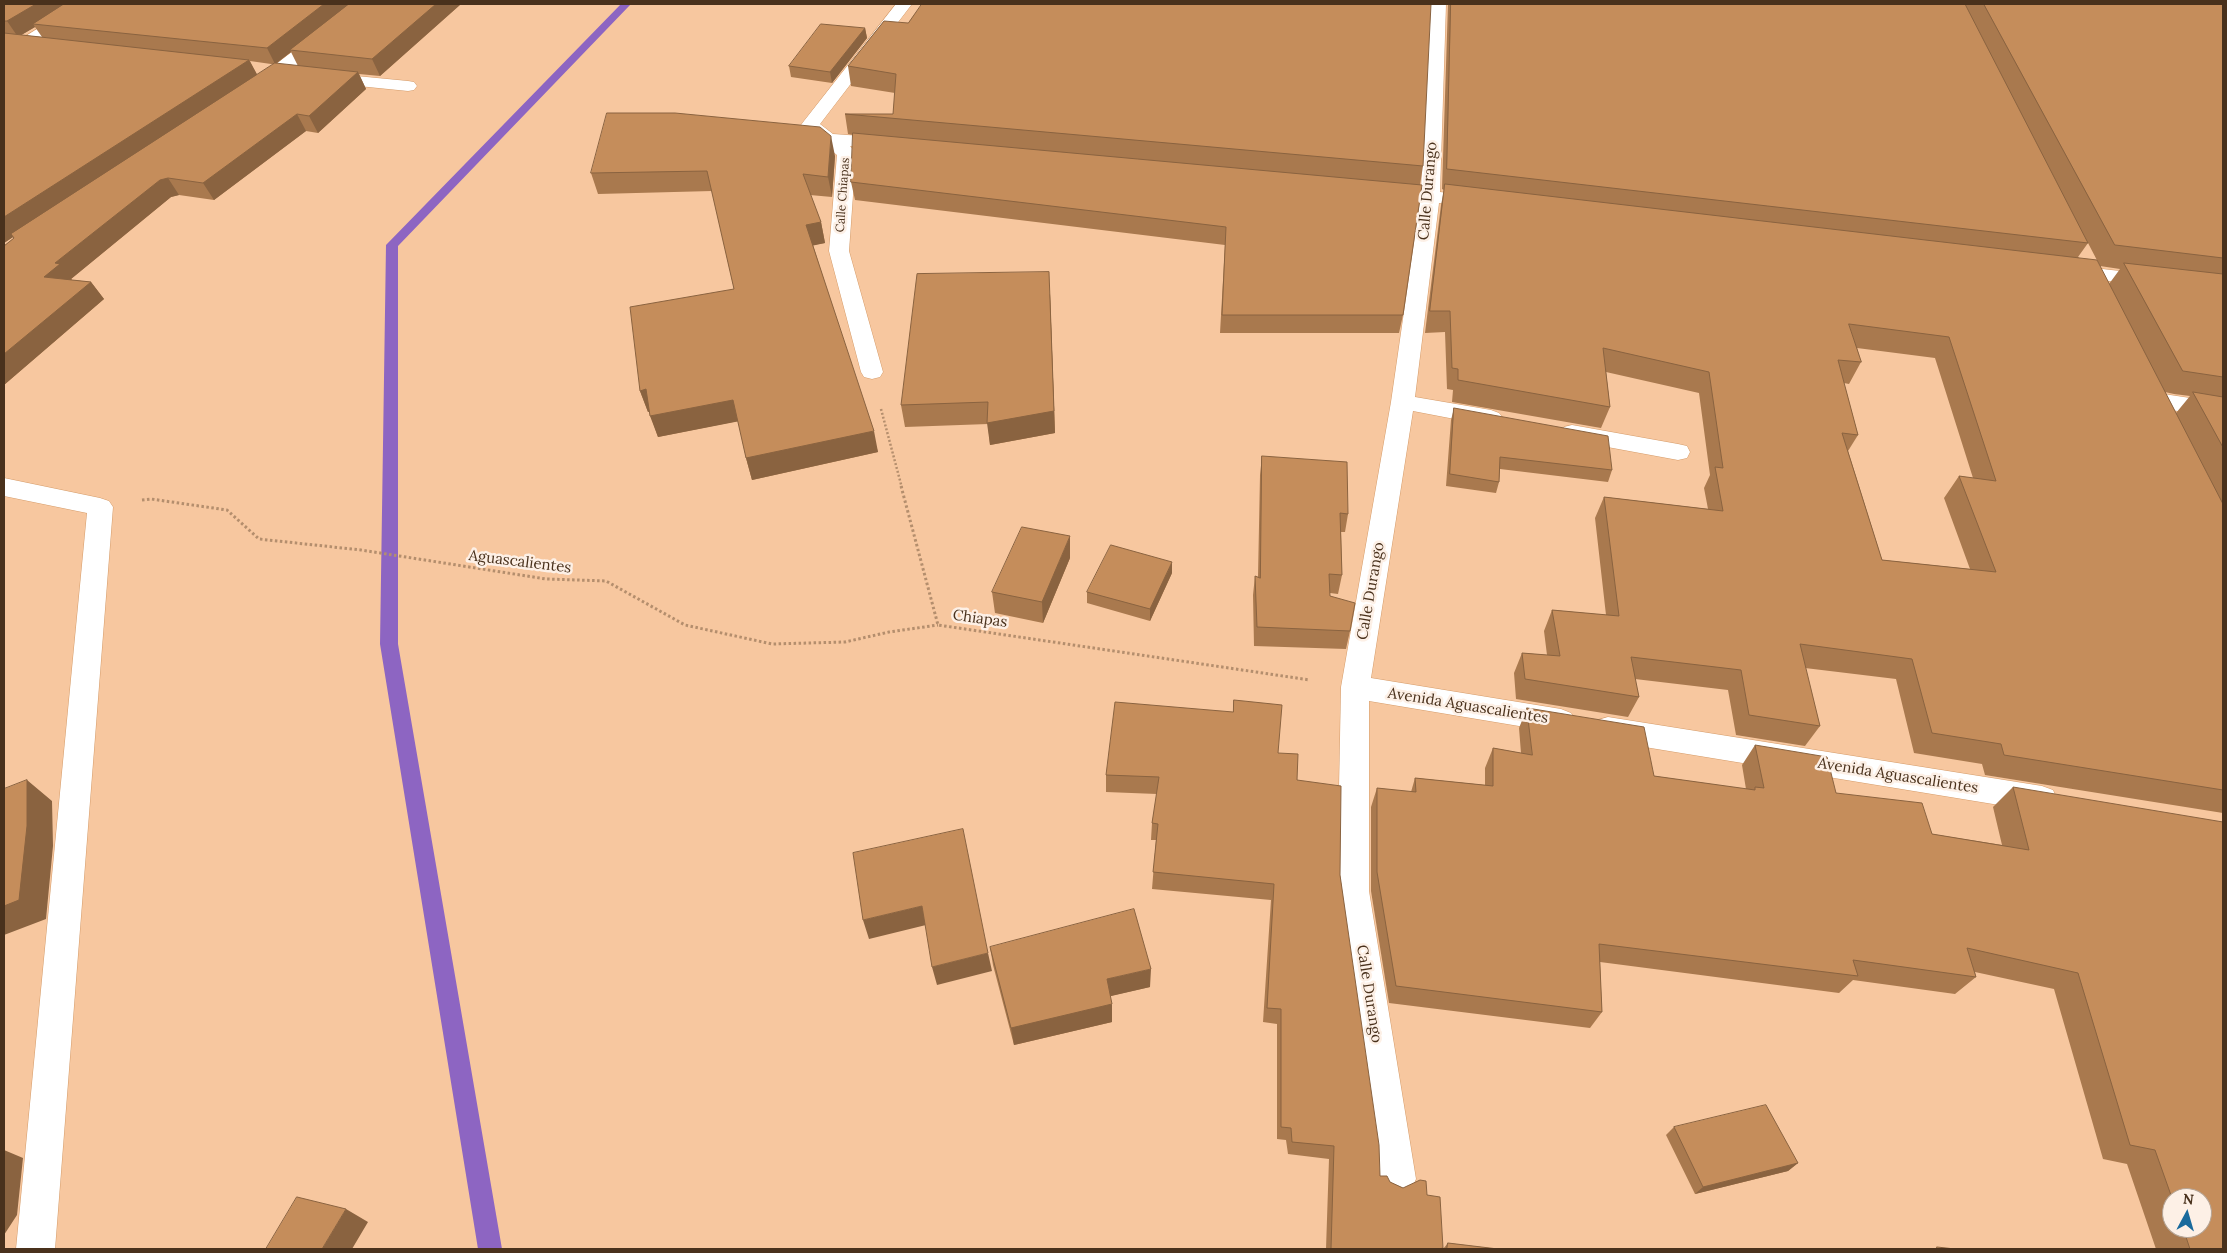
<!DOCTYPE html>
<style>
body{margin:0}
#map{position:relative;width:2227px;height:1253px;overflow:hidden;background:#f7c79f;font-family:Lora,serif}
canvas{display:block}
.frame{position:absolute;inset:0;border:5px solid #49311c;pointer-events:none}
.north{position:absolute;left:2162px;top:1188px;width:50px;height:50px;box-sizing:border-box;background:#fdf0e6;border:1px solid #b5a495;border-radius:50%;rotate:6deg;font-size:14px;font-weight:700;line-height:20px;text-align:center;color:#49311c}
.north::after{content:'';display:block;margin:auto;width:18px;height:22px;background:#1a6a9c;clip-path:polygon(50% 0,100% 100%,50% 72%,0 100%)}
</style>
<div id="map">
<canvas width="2227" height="1253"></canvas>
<div class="frame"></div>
<div class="north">N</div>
</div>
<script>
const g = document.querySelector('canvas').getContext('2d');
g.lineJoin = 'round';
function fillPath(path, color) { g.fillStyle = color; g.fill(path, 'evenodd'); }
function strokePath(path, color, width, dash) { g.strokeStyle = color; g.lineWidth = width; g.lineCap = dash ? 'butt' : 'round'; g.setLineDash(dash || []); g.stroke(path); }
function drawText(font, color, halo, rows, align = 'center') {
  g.font = font + ' Lora,serif'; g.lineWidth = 5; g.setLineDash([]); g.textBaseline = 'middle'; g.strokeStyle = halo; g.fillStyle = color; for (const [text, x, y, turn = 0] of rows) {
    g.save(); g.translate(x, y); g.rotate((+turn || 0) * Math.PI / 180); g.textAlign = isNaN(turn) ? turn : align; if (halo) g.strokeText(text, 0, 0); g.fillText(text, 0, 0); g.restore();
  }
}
fillPath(new Path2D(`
 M621,4H631L398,246V644L502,1249H478L380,644L386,245Z`), '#8d65c2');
const street = new Path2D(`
 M77,4H96L27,48H15L13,44Z
 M355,4H373L284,77L263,91H251L248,87L251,83Z
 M896,4H912L820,124L833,134L890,138L897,140L899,144L897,148L890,150L850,146L856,153L849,251L883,372L880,377L872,379L864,377L861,372L829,251L837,155L823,144L790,140L787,136L790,132L807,131L801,125L804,121Z
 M1430,4H1446L1440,192L1486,198L1489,202L1486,206L1479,208L1439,203L1415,397L1491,410L1499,413L1503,418L1499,423L1491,426L1413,411L1371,678L1561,709L1571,713L1576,721L1571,729L1561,733L1369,701V891L1416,1179L1410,1192L1397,1198L1384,1192L1378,1179L1337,891L1341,687L1391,402L1420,201L1376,195L1373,191L1376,187L1383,185L1421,189Z
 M325,73L408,81L414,82L417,86L414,90L408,91L319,82L316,78L319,74Z
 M2068,265L2223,283V295L2061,275L2058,271L2061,267Z
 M2157,393L2223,403V419L2149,406L2145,401L2149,396Z
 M1572,425L1678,444L1687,446L1690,452L1687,458L1678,460L1564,439L1560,433L1564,427Z
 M4,478L100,498L109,501L113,507L55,1249H16L87,513L4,496Z
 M1608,717L2042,786L2053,790L2057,799L2053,808L2042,812L1608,741L1598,738L1593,729L1598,720Z`);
strokePath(street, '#d49b69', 1);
strokePath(new Path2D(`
 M881,409L902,488`), '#b48e6d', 2.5, [2, 2]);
strokePath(new Path2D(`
 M901,486L938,625L1310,680
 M142,500L151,499L227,510L259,539L361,550L546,579L606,581L685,625L772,644L845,642L889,632L938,625`), '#b48e6d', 3, [2.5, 2.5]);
fillPath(street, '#fff');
fillPath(new Path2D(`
 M4,4H461L380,76L359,74L366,89L318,133L306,131L214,200L179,195L171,197L71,279L72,280L91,282L104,299L4,385V246L14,238L13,237L4,243ZM35,27L42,37L21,35ZM291,52L298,66L276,64ZM250,61L271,64H274L257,75Z
 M1448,4H2223V813L1985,775L1982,764L1914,753L1896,679L1805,668L1820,726L1805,746L1736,735L1728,690L1635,679L1639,697L1628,717L1516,699L1514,673L1522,653L1547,655L1544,631L1552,610L1606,615L1595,518L1604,497L1708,509L1704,488L1710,475L1699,393L1606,372L1610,407L1601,428L1452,402L1453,390L1447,389L1445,332L1425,333L1441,205L1444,190L1442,189ZM2088,243L2100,266L2120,269L2109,284L2078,257ZM1857,348L1935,358L1973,478L1959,476L1944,498L1970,569L1882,560L1848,451L1858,435L1844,383L1849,384L1861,362ZM2165,392L2174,394L2190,396L2176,413Z
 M884,21L1423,166L1420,185L1403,315L1399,333H1220L1225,245L855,200L851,182L853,135L848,134L845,114H893L895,93L851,86L848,66Z
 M865,28L867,38L832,83L791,77L789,66Z
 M835,156L832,197L810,195L821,222L825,243L813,245L878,452L752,480L746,458L738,421L658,437L649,411L648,412L640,391L734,289L712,191L598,194L591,173Z
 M1050,294L1055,433L990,445L988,424L905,427L901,405Z
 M1454,408L1612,470L1608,482L1500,469L1499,482L1496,493L1446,486L1451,420Z
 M1262,456L1348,514L1345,532H1341L1342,575L1338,594L1330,593V596L1350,631L1346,649L1254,646L1253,595L1255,576L1258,577L1260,475Z
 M1070,558L1043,623L995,613L992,592Z
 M1172,573L1150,621L1087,603V592Z
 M1527,708L1654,776L1746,789L1742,765L1755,745L1836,793L1932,834L2002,845L1993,807L2013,787L2223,1249H2156L2127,1164L2103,1159L2054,989L1975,972L1976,977L1955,994L1853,980L1839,993L1600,962L1602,1012L1590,1028L1389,1003L1371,891V807L1377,788L1411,792L1415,778L1485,785V768L1493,748L1521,753L1519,728ZM2172,1198L2202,1228H2172Z
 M1278,753L1297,780L1340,875L1380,1176L1390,1182L1403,1188L1427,1195L1443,1248L1442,1249H1326L1329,1159L1288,1154L1286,1140L1277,1139V1024L1263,1022L1271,900L1152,889L1156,840H1151L1152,823L1157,794L1106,792V775Z
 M990,947L1150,987L1110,996L1112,1022L1014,1045L993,965Z
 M1674,1127L1798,1163L1788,1171L1695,1194L1666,1135Z
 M1448,1243L1498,1249H1443Z`), '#a9794e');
fillPath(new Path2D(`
 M36,4H74L33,24L35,27L18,37L7,21Z
 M324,4H352L290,50L291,52L275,64L267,48Z
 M436,4H461L380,76L372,59Z
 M865,28L867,38L832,83L830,72Z
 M249,60L258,76L4,243V217Z
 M358,72L366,89L318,133L309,116Z
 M297,114L306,131L214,200L203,183Z
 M831,136L835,156L832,197L828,177Z
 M168,178L179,195L171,197L71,279L73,281L44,277L55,263L160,180Z
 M821,222L825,243L811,246L806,225Z
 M91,282L104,299L4,385V354Z
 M1050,294L1055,433L990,445L987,423Z
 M646,389L654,411L648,412L640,391Z
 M733,400L740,421L658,437L650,416Z
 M874,431L878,452L752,480L746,458Z
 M1070,536V558L1043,623L1042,602Z
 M1172,562V573L1150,621V609Z
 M27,780L52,801L53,846L46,919L4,935V906Z
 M922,906L926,925L869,939L863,920Z
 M988,953L992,971L937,985L932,967Z
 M1151,969L1150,987L1107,997V979Z
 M1112,1004V1022L1014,1045L1011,1028Z
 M4,1150L23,1158L17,1215L4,1235Z
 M1798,1163L1788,1171L1695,1194L1703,1187Z
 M346,1209L368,1222L352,1249H322Z`), '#8a6340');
const building = new Path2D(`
 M4,4H36L7,21H4Z
 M64,4H324L267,48L33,24Z
 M349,4H436L372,59L290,50Z
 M922,4H1431L1423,166L845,114H893L896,74L848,66L884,21L908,23Z
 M1451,4H1965L2088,243L1447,169Z
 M1984,4H2223V258L2115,245Z
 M821,24L865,28L830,72L789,66Z
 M4,33L249,60L4,217Z
 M275,63L358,72L309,116L297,114L203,183L168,178L160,180L55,263L60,264L44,277L91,282L4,354V246L14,238L11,234Z
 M607,113H675L820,127L831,136L828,177L803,174L821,222L806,225L874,431L746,458L733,400L650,416L646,389L640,391L630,307L734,289L707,171L591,173Z
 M853,133L1422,185L1403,315H1222L1226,227L851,182Z
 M1445,184L2097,260L2223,504V790L2004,755L2001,744L1932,733L1912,659L1800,644L1820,726L1749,715L1741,670L1631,657L1639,697L1525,679L1522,653L1560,656L1552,610L1619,616L1604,497L1723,511L1715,467L1723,468L1709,372L1603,348L1610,407L1458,380V369L1452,368L1450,311H1430ZM1849,324L1949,337L1996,481L1959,476L1996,572L1882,560L1842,433L1858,435L1838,360L1861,362Z
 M2124,263L2223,274V377L2183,371Z
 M1049,272L1054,411L987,423L988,402L901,405L917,274Z
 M2193,392L2223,397V447Z
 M1454,408L1608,436L1612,470L1500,457L1499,482L1450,474Z
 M1262,456L1347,462L1348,514L1340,513L1342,575L1329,574L1330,596L1355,603L1350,631L1257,627L1255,576L1260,578Z
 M1022,527L1070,536L1042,602L992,592Z
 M1111,545L1172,562L1150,609L1087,592Z
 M1234,700L1282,705L1278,753L1298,754L1297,780L1341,786L1340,875L1379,1145L1380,1176H1387L1390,1182L1403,1188L1420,1180L1426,1181L1427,1195L1440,1197L1443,1248L1439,1249H1331L1334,1146L1292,1142L1291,1128L1281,1127V1009L1267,1008L1274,884L1153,872L1158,824L1152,823L1159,777L1106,775L1115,702L1233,712Z
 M1527,708L1644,727L1654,776L1755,790V787L1764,788L1755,745L1827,757L1836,793L1922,803L1932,834L2029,850L2013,787L2223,822V1249H2190L2183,1228H2202V1198H2172L2155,1150L2130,1145L2078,973L1967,948L1976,977L1853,960L1858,976L1599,944L1602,1012L1396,986L1377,872V788L1416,792L1415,778L1493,786V748L1532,755Z
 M27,780V826L19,900L4,906V789Z
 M963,829L988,953L932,967L922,906L863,920L853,853Z
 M1134,909L1151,969L1107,979L1112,1004L1011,1028L990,947Z
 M1766,1105L1798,1163L1703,1187L1674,1127Z
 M297,1197L346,1209L322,1249H266Z
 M1448,1243L1498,1249H1447Z
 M1937,1247L1955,1249H1937Z`);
fillPath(building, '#c58d5b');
strokePath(building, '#8a6340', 1);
drawText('12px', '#49311c', '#fdf0e6', [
 ["Calle Chiapas",843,195,-86]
]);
drawText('15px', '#49311c', '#fdf0e6', [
 ["Calle Durango",1428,191,-85],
 ["Aguascalientes",520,562,7],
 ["Calle Durango",1371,591,-80],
 ["Chiapas",980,619,8],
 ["Avenida Aguascalientes",1468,706,9],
 ["Avenida Aguascalientes",1898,776,9],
 ["Calle Durango",1369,994,81]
]);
</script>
